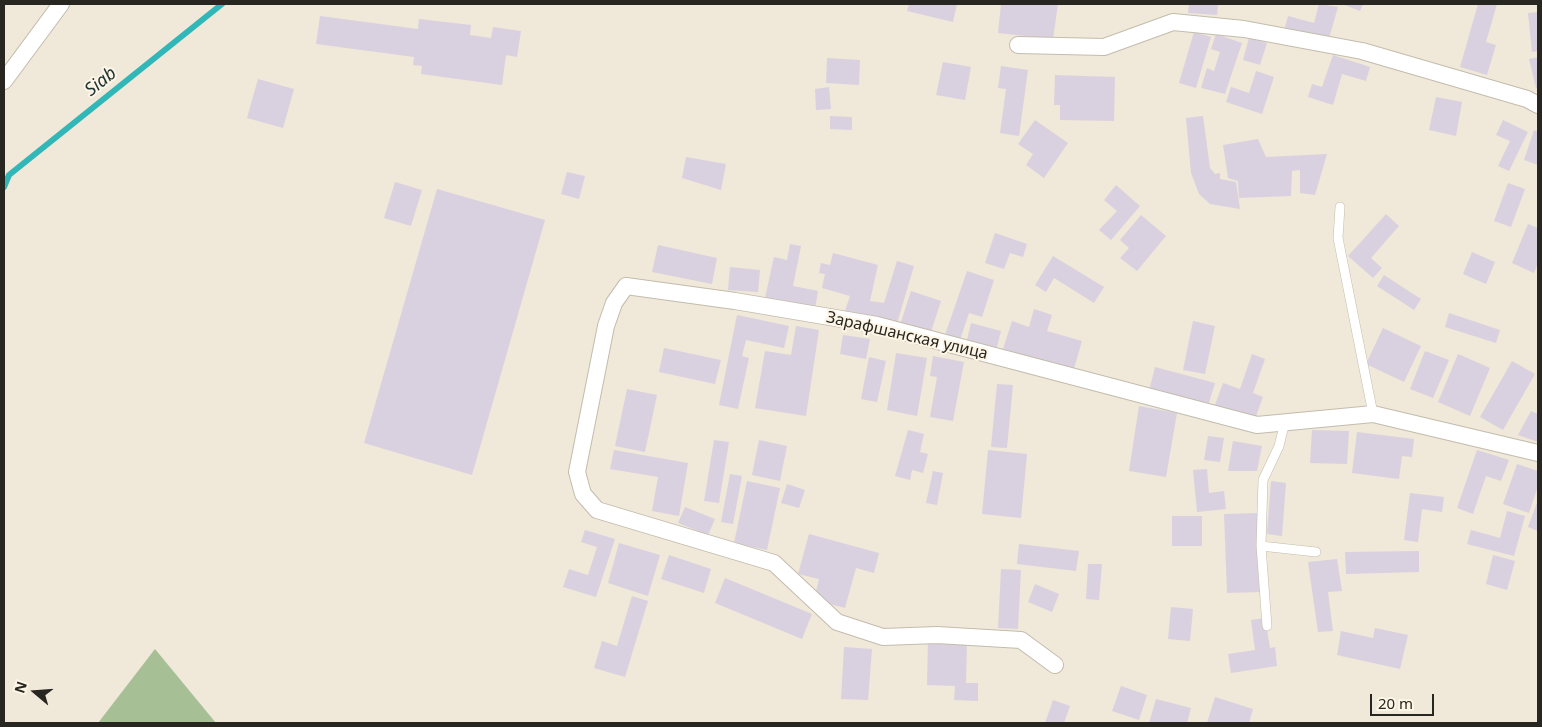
<!DOCTYPE html>
<meta charset="utf-8">
<style>
body{margin:0}
#map{position:relative;width:1542px;height:727px;overflow:hidden;background:#f0e8d8;font-family:"Noto Sans",sans-serif}
canvas{display:block}
.frame{position:absolute;inset:0;border:5px solid #282620;pointer-events:none}
.north{position:absolute;left:10px;top:667px;width:50px;height:50px;-webkit-text-stroke:4px #fdf5e5;paint-order:stroke;rotate:288deg;font-size:14px;font-weight:700;line-height:20px;text-align:center;color:#282620}
.north::after{content:'';display:block;margin:auto;width:18px;height:22px;background:#282620;clip-path:polygon(50% 0,100% 100%,50% 72%,0 100%)}
.scale{position:absolute;left:1370px;top:694px;width:64px;height:22px;box-sizing:border-box;border:2px solid #282620;border-top:0;padding-left:6px;font-size:15px;line-height:18px;white-space:nowrap;color:#282620;-webkit-text-stroke:4px #fdf5e5;paint-order:stroke}
</style>
<div id="map">
<canvas width="1542" height="727"></canvas>
<div class="frame"></div>
<div class="north">N</div>
<div class="scale">20 m</div>
</div>
<script>
const g = document.querySelector('canvas').getContext('2d');
g.lineJoin = 'round';
function fillPath(path, color) { g.fillStyle = color; g.fill(path, 'evenodd'); }
function strokePath(path, color, width, dash) { g.strokeStyle = color; g.lineWidth = width; g.lineCap = dash ? 'butt' : 'round'; g.setLineDash(dash || []); g.stroke(path); }
function drawText(font, color, halo, rows, align = 'center') {
  g.font = font + ' "Noto Sans",sans-serif'; g.lineWidth = 4; g.setLineDash([]); g.textBaseline = 'middle'; g.strokeStyle = halo; g.fillStyle = color; for (const [text, x, y, turn = 0] of rows) {
    g.save(); g.translate(x, y); g.rotate((+turn || 0) * Math.PI / 180); g.textAlign = isNaN(turn) ? turn : align; if (halo) g.strokeText(text, 0, 0); g.fillText(text, 0, 0); g.restore();
  }
}
fillPath(new Path2D(`
 M155,649L216,723H98Z`), '#a6bf94');
strokePath(new Path2D(`
 M4,187L9,175L222,4`), '#32b7b8', 6);
fillPath(new Path2D(`
 M909,4H957L953,22L907,11Z
 M1001,4H1058L1053,39L998,33Z
 M1189,4H1218L1217,15L1188,13Z
 M1319,4L1338,7L1328,42L1284,31L1288,16L1314,23Z
 M1342,4H1363L1360,11Z
 M1478,4H1497L1486,42L1496,45L1487,75L1460,67Z
 M1538,12V51L1532,52L1528,13Z
 M320,16L418,29L419,19L471,25L470,35L491,38L493,27L521,31L517,57L506,55L502,85L421,74L422,66L413,65L414,57L316,44Z
 M1194,32L1211,37L1196,88L1179,83Z
 M1216,34L1242,43L1225,94L1201,88L1207,68L1214,71L1220,52L1211,49Z
 M1249,38L1267,43L1260,65L1243,60Z
 M1333,55L1370,67L1366,81L1342,74L1333,105L1308,97L1312,84L1322,87Z
 M1538,57V87L1536,88L1529,59Z
 M827,58L860,60L859,85L826,83Z
 M943,62L971,67L965,100L936,95Z
 M1001,66L1028,70L1019,136L1000,133L1006,89L998,88Z
 M1256,71L1274,77L1262,114L1226,102L1231,87L1249,93Z
 M1055,75L1115,77L1114,121L1060,120V105H1054Z
 M258,79L294,89L283,128L247,118Z
 M829,87L831,109L816,110L815,89Z
 M1436,97L1462,102L1456,136L1429,130Z
 M830,116L852,117V130L830,129Z
 M1203,116L1210,168L1215,174L1220,173V179L1236,182L1240,209L1210,204L1199,194L1191,173L1186,118Z
 M1035,120L1068,143L1044,178L1026,165L1033,154L1018,144Z
 M1503,120L1528,132L1509,171L1498,166L1510,141L1496,135Z
 M1534,130L1538,132V165L1524,160Z
 M1258,139L1266,157L1327,154L1315,195L1300,193V170L1292,171L1291,196L1239,198L1238,181L1228,178L1223,145Z
 M686,157L726,164L721,190L682,178Z
 M567,172L585,176L579,199L561,194Z
 M395,182L422,190L411,226L384,218Z
 M1508,183L1525,189L1511,227L1494,221Z
 M1116,185L1140,206L1111,240L1099,230L1117,211L1104,200Z
 M437,189L545,220L472,475L364,443Z
 M1386,214L1399,226L1371,258L1382,268L1373,278L1348,256Z
 M1141,215L1166,236L1137,271L1120,258L1129,248L1120,240Z
 M1528,224L1538,228V263L1534,273L1512,263Z
 M995,233L1027,244L1023,257L1010,253L1004,269L985,263Z
 M790,244L801,246L793,286L818,291L815,309L765,298L774,257L787,260Z
 M658,245L717,258L712,284L652,272Z
 M1472,252L1495,262L1486,284L1463,274Z
 M833,253L878,265L870,301L884,303L897,261L914,266L896,327L845,311L850,296L822,288L825,274L819,273L821,263L830,265Z
 M1053,256L1104,287L1094,303L1054,278L1046,292L1035,285Z
 M730,267L760,270L758,292L728,290Z
 M967,271L994,280L982,317L969,313L960,340L945,335Z
 M1384,275L1421,299L1414,310L1377,286Z
 M911,291L941,301L930,335L900,325Z
 M1034,309L1052,315L1047,331L1082,341L1073,372L1003,349L1012,321L1029,327Z
 M1449,313L1500,330L1496,343L1445,327Z
 M737,315L789,326L784,348L746,340L742,356L749,358L738,409L719,405Z
 M1193,321L1215,326L1205,374L1183,370Z
 M971,323L1001,331L996,351L966,344Z
 M796,326L819,330L806,416L755,408L765,351L791,355Z
 M1383,328L1421,346L1404,382L1366,364Z
 M843,335L870,339L866,359L840,354Z
 M664,348L721,360L715,384L659,372Z
 M1425,351L1449,360L1433,398L1410,389Z
 M896,353L927,358L917,416L887,410Z
 M1252,354L1265,359L1253,393L1263,397L1255,419L1215,405L1223,383L1240,389Z
 M1458,354L1490,368L1470,416L1438,402Z
 M933,356L964,362L953,421L930,417L937,377L930,376Z
 M869,357L886,361L877,402L861,399Z
 M1512,361L1535,374L1503,430L1480,417Z
 M1155,367L1215,383L1208,406L1149,391Z
 M997,384L1013,385L1007,448L991,447Z
 M627,389L657,395L645,452L615,446Z
 M1139,406L1177,413L1166,477L1129,471Z
 M1531,411L1538,414V442L1518,435Z
 M908,430L924,434L920,452L928,454L923,473L912,470L910,480L895,476Z
 M1312,430L1349,431L1347,464L1310,463Z
 M1357,432L1414,439L1412,457L1402,456L1399,479L1352,473Z
 M1208,436L1224,438L1220,462L1204,460Z
 M714,440L729,442L719,503L704,501Z
 M759,440L787,446L780,481L752,475Z
 M1233,441L1262,446L1257,471H1228Z
 M614,450L688,463L679,516L652,511L658,477L610,469Z
 M988,450L1027,454L1021,518L982,514Z
 M1477,450L1509,460L1501,481L1486,476L1473,514L1457,508Z
 M1517,464L1538,471V486L1529,513L1503,504Z
 M1207,469L1209,493L1224,491L1226,509L1197,512L1193,470Z
 M933,471L943,473L937,505L926,503Z
 M730,474L742,476L733,524L721,522Z
 M747,481L780,488L767,550L734,543Z
 M1271,481L1286,483L1282,536L1267,534Z
 M787,484L805,490L799,508L781,503Z
 M1410,493L1444,497L1442,512L1422,509L1418,542L1404,540Z
 M1538,500V531L1528,527Z
 M685,507L715,519L708,535L678,523Z
 M1507,511L1525,516L1514,556L1467,544L1471,530L1500,538Z
 M1258,513L1261,592L1227,593L1224,514Z
 M1172,516H1202V546H1172Z
 M585,530L615,539L596,597L563,587L569,569L588,575L597,547L581,542Z
 M809,534L879,553L874,573L856,568L845,608L814,600L819,579L798,574Z
 M619,543L660,555L648,596L608,583Z
 M1019,544L1079,551L1076,571L1017,564Z
 M1419,551V572L1346,574L1345,552Z
 M669,555L711,569L704,593L661,579Z
 M1493,555L1515,561L1507,590L1486,584Z
 M1337,559L1342,591L1328,592L1333,631L1318,632L1308,562Z
 M1088,564H1102L1099,600L1086,599Z
 M1001,569L1021,570L1018,629L998,628Z
 M725,578L812,614L802,639L715,603Z
 M1035,584L1059,594L1052,612L1028,602Z
 M632,596L648,601L625,677L594,668L602,641L617,646Z
 M1171,607L1193,609L1190,641L1168,639Z
 M1265,618L1270,648L1275,647L1277,666L1231,673L1228,654L1255,650L1251,620Z
 M1375,628L1408,635L1400,669L1337,655L1341,631L1373,638Z
 M928,641L967,642L966,683H978V701L954,700L955,686L927,685Z
 M844,647L872,649L868,700L841,699Z
 M1121,686L1147,695L1139,720L1112,711Z
 M1215,697L1253,709L1249,723H1207Z
 M1156,699L1191,708L1187,723H1149Z
 M1053,700L1070,706L1064,723H1045Z`), '#d9d1e0');
const lane = new Path2D(`
 M1340,207L1338,238L1373,414
 M1261,546L1316,552
 M1267,626L1261,546L1263,480L1279,446L1285,422`);
const street = new Path2D(`
 M1018,45L1104,47L1173,22L1244,29L1362,51L1527,99L1538,105
 M4,81L61,4
 M1055,665L1021,640L937,635L883,637L837,622L774,563L597,510L583,494L577,472L606,326L614,303L626,286L735,301L877,325L1257,425L1373,414L1538,453`);
strokePath(lane, '#c3bcad', 10);
strokePath(street, '#c3bcad', 18);
strokePath(lane, '#fff', 9);
strokePath(street, '#fff', 16);
drawText('16px', '#282620', '#fdf5e5', [
 ["Зарафшанская улица",907,336,13]
]);
drawText('italic 18px', '#203636', '#fdf5e5', [
 ["Siab",101,82,-39]
]);
</script>
